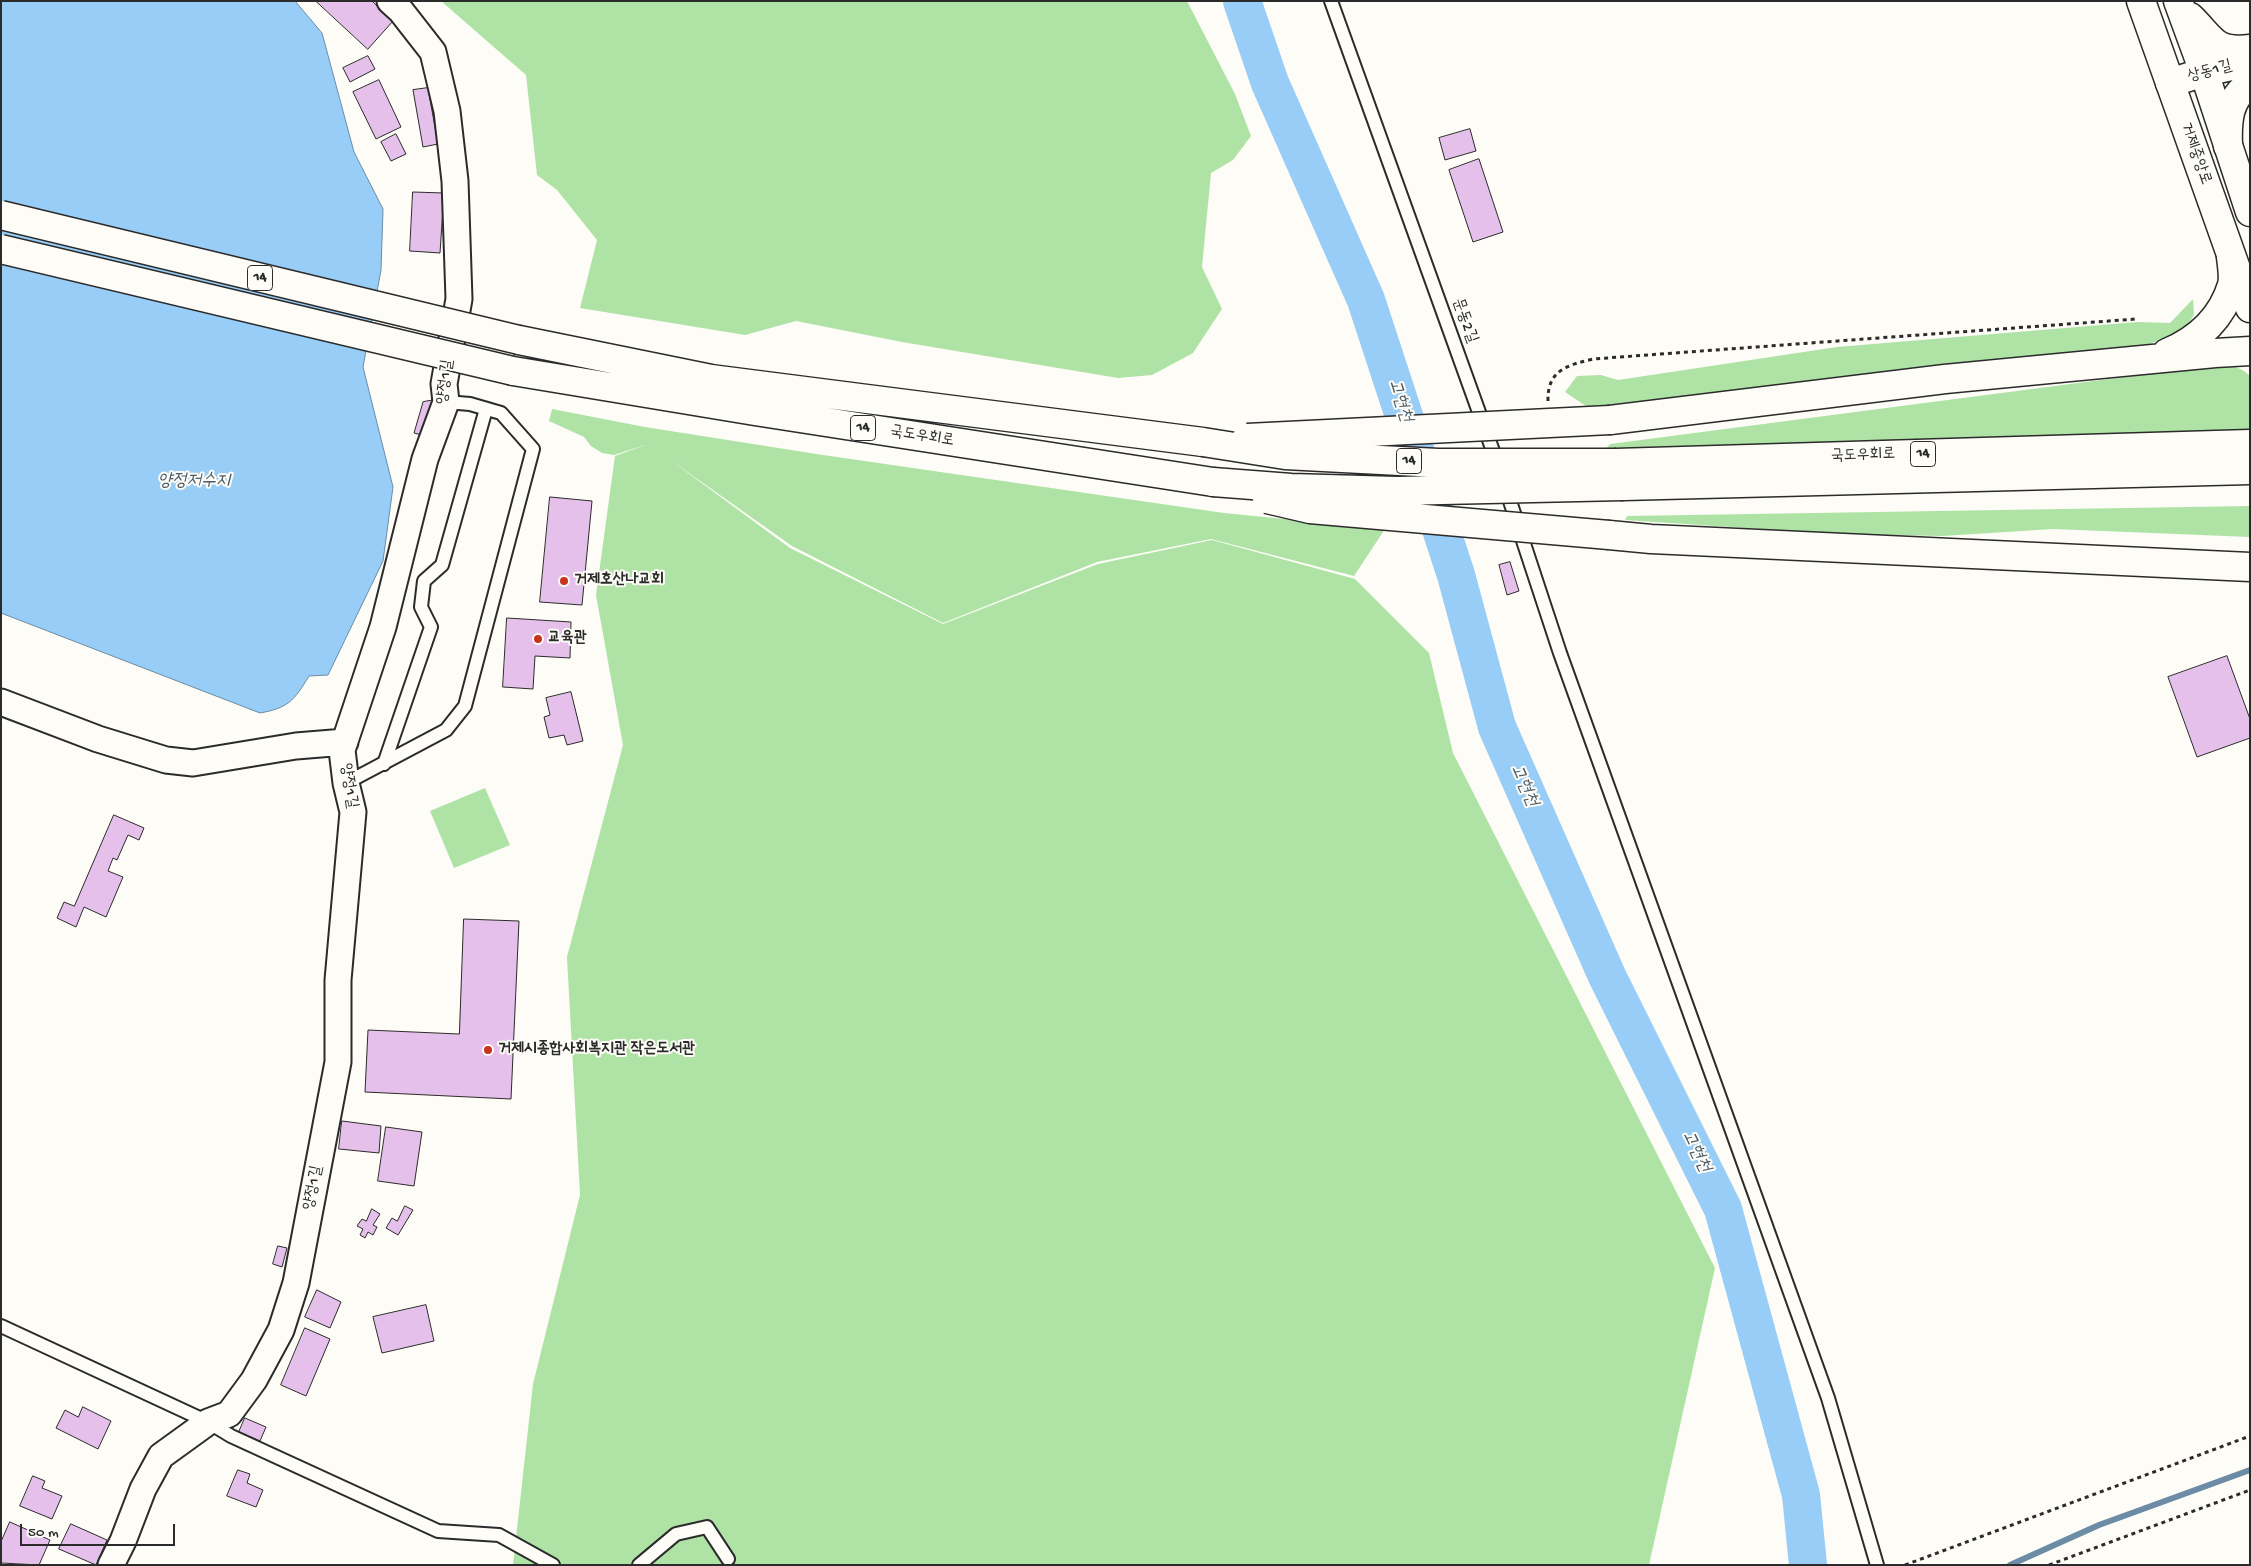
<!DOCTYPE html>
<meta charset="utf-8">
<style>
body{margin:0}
#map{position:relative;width:2251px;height:1566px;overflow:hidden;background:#fdfcf7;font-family:"Gochi Hand",sans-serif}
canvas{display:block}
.frame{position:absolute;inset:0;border:2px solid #2b2b2b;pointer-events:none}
.scale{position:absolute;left:20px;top:1524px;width:155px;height:22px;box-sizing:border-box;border:2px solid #2b2b2b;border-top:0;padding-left:6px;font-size:15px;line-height:18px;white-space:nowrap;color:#2b2b2b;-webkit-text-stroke:4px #fdfcf7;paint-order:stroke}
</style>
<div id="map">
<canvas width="2251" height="1566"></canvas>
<div class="frame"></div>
<div class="scale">50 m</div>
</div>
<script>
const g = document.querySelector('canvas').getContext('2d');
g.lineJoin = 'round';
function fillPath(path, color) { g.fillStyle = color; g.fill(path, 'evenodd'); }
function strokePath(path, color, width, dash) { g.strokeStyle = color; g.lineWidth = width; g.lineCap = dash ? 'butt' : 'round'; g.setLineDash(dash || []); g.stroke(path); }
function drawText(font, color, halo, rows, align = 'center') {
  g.font = font + ' "Gochi Hand","Poor Story",sans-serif'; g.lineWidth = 4; g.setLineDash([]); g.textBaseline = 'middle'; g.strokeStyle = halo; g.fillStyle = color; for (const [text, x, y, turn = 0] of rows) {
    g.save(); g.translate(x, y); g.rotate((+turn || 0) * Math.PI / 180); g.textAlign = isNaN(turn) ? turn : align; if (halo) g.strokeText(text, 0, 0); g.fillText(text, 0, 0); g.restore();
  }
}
fillPath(new Path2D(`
 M441,1H1187L1235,94L1251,136L1233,160L1211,173L1202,267L1222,309L1193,353L1152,375L1118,378L902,342L796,321L745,335L580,308L597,240L557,190L537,175L526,75Z
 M2193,299L2194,314L2187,328L2150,344L1616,413L1592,410L1565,392L1577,376L1601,375L1618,380L1837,347L2137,322L2170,323Z
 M2216,365C2230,365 2240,366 2250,376V438L1605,450L1610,444Z
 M552,409L645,427L823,455L1224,513L1385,529L1354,576L1211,539L1097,562L943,623L792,546L669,459L790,548L943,624L1098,564L1212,540L1355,579L1429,653L1453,753L1715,1268L1649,1565H513L533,1384L580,1195L567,957L623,745L596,595L615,456L648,444L614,455L602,453L591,446L584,437L549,421Z
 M2250,506V537L2053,529L1943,536L1835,534L1625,520L1627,516Z
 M485,788L510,845L454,868L430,811Z`), '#afe3a5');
const water = new Path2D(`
 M1,1H295L322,33L354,152L383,209L381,270L363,367L393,487L383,561L328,675L309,676C294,701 288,708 260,713L1,613Z`);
fillPath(water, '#97cdf6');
strokePath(water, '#6c8ca5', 1);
strokePath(new Path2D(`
 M2010,1565L2099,1525L2250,1470`), '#6c8ca5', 6);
strokePath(new Path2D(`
 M1242,1L1270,83L1366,300L1456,575L1497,727L1607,976L1723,1209L1801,1495L1808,1565`), '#97cdf6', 38);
const building = new Path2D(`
 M316,1H372L393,21L368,49Z
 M368,56L375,69L350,82L343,68Z
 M379,80L401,127L376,139L353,92Z
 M428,88L438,144L423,147L413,90Z
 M1470,129L1476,151L1445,160L1439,138Z
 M396,134L406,154L391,161L381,142Z
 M1479,159L1503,232L1473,242L1449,170Z
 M413,192L444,193L440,253L410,251Z
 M441,399L430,437L414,433L423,402Z
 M550,497L592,501L582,605L540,602Z
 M1510,562L1519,591L1507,595L1499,565Z
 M507,618L571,622L570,658L535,656L533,689L503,687Z
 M2227,656L2250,719V738L2197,757L2168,677Z
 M571,692L583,741L567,745L564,735L549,738L544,717L550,715L546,698Z
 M114,815L144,828L139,840L128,835L117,860L113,858L108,871L123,877L106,917L84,907L76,927L57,918L64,902L74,906Z
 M464,919L519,921L511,1099L365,1092L368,1030L459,1034Z
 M342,1121L381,1126L379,1153L339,1149Z
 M386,1127L422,1132L414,1186L378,1181Z
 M405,1206L413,1210L398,1235L386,1228L392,1218L397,1221Z
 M372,1209L380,1214L373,1225L377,1227L373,1235L368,1232L365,1238L360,1235L363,1229L357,1226L362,1219L366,1221Z
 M278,1246L287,1248L282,1267L273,1264Z
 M317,1290L341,1302L330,1328L305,1317Z
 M426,1305L434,1341L382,1353L373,1317Z
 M305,1328L330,1339L306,1396L281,1385Z
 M83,1407L111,1421L98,1449L56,1428L65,1410L78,1417Z
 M245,1418L266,1427L260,1441L239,1432Z
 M238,1470L250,1474L247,1483L263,1490L256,1507L227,1496Z
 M33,1476L45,1481L42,1488L62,1496L52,1519L20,1506Z
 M10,1522L50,1540L39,1565L1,1563V1542Z
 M71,1524L107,1540L96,1565L59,1549Z`);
fillPath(building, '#e5c0ea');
strokePath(building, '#2b2b2b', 1);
const service = new Path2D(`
 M1331,1L1498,465
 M1505,486L1560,653L1828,1398L1877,1565
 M384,764L431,627L421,607L424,581L442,565L486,409
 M346,783L446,730L465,706L533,449L501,413L470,404L446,402
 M1,1326L208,1422L231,1436L438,1531L499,1535L553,1565
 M639,1565L676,1534L707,1527L728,1559`);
const minor = new Path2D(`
 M1,702L98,739L166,760L193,763L296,746L345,742
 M111,1565L123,1541L143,1489L161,1456L208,1422L229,1414L254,1380L281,1330L296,1283L338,1062V980L353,812L346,783L342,750L383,627L425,459L446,402L444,384L459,299L455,181L447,111L433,52L401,11L390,1`);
const tertiary = new Path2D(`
 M2170,83L2204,72L2250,62
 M2228,146C2227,122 2228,98 2250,84`);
const secondary = new Path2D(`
 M2141,1L2250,308
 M2178,1L2204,72L2250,212
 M2190,17C2213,39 2213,53 2250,49`);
const trunk = new Path2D(`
 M519,340L711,379L1203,442
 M2167,353C2198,340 2222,318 2232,285C2234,277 2232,266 2231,257
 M513,371L755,411L1213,482
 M1610,420L1945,379L2215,353L2250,351
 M1616,463L2250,444
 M1623,486L2250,470
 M1609,535L1651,539L2250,567`);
strokePath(service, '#2b2b2b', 16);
strokePath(minor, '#2b2b2b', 29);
strokePath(tertiary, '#2b2b2b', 31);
strokePath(secondary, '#2b2b2b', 31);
strokePath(trunk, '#2b2b2b', 31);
strokePath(new Path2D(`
 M1548,401C1547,370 1568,365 1593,359L2136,319
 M1905,1565L2250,1436
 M2049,1565L2250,1490`), '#2b2b2b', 3, [4, 4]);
strokePath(service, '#fdfcf7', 12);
strokePath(minor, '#fdfcf7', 25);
strokePath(tertiary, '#fdfcf7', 28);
strokePath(secondary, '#fdfcf7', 28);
strokePath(trunk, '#fdfcf7', 28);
const trunkBridge = new Path2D(`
 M1,215L519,340
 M1,249L513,371
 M1247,438L1610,420
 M1203,442L1285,455L1438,463H1616
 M1213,482L1291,488L1397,491L1623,486
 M1267,499L1310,509L1609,535`);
strokePath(trunkBridge, '#2b2b2b', 31, []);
strokePath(trunkBridge, '#fdfcf7', 28);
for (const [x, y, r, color] of [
 [564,581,5,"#c8321e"],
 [538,639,5,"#c8321e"],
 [488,1050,5,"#c8321e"]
]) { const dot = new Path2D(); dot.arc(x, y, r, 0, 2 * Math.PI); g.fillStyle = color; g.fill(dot); strokePath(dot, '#fdfcf7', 2); }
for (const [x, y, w] of [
 [260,278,25],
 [863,428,25],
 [1923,454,25],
 [1409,461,25]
]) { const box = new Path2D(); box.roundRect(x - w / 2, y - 12.5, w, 25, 4); g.fillStyle = '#fdfcf7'; g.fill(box); strokePath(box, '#2b2b2b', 1); }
drawText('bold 15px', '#2b2b2b', null, [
 ["14",260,278],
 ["14",863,428],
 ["14",1923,454],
 ["14",1409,461]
]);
drawText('16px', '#2b2b2b', '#fdfcf7', [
 ["상동1길",2210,72,-15],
 ["거제중앙로",2195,154,71],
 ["문동2길",1464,321,70],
 ["양정1길",446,382,-83],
 ["국도우회로",922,437,9],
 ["국도우회로",1863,456,-2],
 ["양정1길",348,786,81],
 ["양정1길",314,1188,-79]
]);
drawText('bold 16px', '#2b2b2b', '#fdfcf7', [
 ["거제호산나교회",574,581],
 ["교육관",548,639],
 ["거제시종합사회복지관 작은도서관",498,1050]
], 'left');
drawText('italic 18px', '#4b5c68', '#fdfcf7', [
 ["고현천",1399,401,72],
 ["양정저수지",194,482],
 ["고현천",1523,786,66],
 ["고현천",1695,1152,64]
]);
</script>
